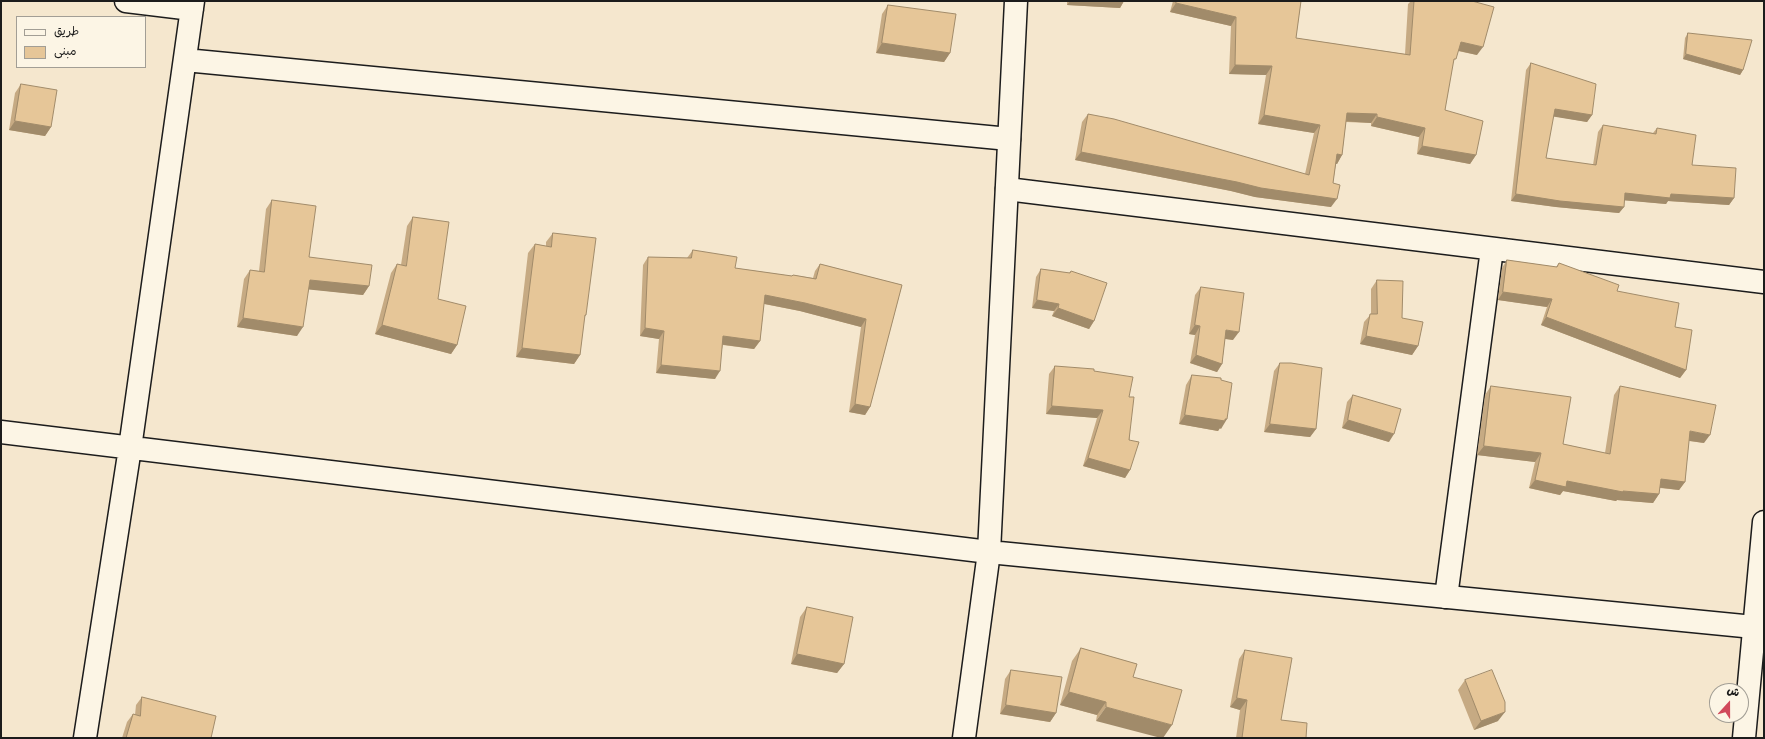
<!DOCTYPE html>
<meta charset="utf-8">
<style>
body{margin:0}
#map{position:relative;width:1765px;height:739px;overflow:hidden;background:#f5e7ce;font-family:Dekko,"Playpen Sans Arabic",sans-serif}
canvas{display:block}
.frame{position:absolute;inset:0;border:2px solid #1c1c1c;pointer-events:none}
.legend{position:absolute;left:16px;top:16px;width:130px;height:52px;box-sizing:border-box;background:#fcf5e5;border:1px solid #a29e95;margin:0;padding:5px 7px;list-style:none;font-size:12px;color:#1c1c1c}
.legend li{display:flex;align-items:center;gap:8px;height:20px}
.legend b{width:20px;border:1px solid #a29e95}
.north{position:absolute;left:1709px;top:683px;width:40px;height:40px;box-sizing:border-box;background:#fcf5e5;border:1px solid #a29e95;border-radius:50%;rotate:21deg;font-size:11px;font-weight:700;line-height:16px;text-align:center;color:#1c1c1c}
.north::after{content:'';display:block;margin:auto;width:14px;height:18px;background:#d1495b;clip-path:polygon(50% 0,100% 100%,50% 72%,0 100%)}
</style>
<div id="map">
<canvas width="1765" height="739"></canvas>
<div class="frame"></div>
<ul class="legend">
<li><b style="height:5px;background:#fcf5e5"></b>طريق</li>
<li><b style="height:11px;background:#e6c698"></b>مبنى</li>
</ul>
<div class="north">ش</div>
</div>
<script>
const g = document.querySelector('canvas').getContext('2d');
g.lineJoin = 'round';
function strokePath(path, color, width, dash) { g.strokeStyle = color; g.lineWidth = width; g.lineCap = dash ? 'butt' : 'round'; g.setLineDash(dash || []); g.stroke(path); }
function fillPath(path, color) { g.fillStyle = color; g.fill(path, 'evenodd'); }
const minor = new Path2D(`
 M126,1L192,9
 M185,60L1009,139
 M1007,189L1764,282
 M1,432L989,552L964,738
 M1446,597L1492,249
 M85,738L130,448L193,1
 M1744,738L1764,522`);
const major = new Path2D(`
 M1016,1L989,552L1764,628`);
strokePath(minor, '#1c1c1c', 25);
strokePath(major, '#1c1c1c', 25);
strokePath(minor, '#fcf5e5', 22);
strokePath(major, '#fcf5e5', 22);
fillPath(new Path2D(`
 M1067,1H1124L1120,8L1067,5Z
 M1173,1H1301L1296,38L1405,54L1408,4L1411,1H1472L1477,55L1458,51L1453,63L1445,110L1476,155L1470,164L1417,154L1419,137L1371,126V123L1346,122L1342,155L1337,164L1336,163L1333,183L1331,207L1255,197L1231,191L1075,160L1082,122L1088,114L1305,174L1314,133L1258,124L1266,75L1229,74L1231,26L1170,12Z
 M888,5L950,53L944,62L876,53L882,14Z
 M1688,33L1743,70L1740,75L1683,59L1685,38Z
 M1531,63L1592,115L1587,122L1553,116L1546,158L1593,165L1598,132L1603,125L1653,133L1657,128L1692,165L1734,198L1729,205L1668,201L1666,204L1624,200V207L1619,213L1556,207L1511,201L1526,70Z
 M21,84L51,127L45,136L9,130L15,93Z
 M272,200L309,257L369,286L363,295L309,289L297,336L237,327L244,279L250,270L259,271L266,209Z
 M413,217L438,299L457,345L451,354L375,334L391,273L397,264L401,265L407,226Z
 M553,233L586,315L584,318L580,355L574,364L516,357L528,253L535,244L546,246V242Z
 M693,250L735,268L792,276L793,275L813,278L815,271L820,264L902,285L870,407L865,415L849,412L861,327L800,311L764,304L760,341L754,349L723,345L715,379L656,373L659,339L640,336L643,265L648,257L687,258Z
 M1507,260L1556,267L1559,263L1617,291L1675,327L1686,370L1680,378L1541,325L1547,307L1498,300L1502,268Z
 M1041,269L1069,273L1071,271L1094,321L1089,329L1052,316L1054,311L1032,308L1036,277Z
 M1377,280L1402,318L1418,346L1412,355L1360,344L1364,322L1371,314V289Z
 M1201,287L1233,340L1225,339L1222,364L1217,372L1190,363L1195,335L1189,334L1195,295Z
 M1280,363L1316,429L1310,437L1264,432L1274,371Z
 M1055,366L1094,371L1129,397L1130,470L1125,478L1083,466L1097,418L1046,414L1049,374Z
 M1192,375L1221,380V429L1220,428L1218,431L1179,424L1186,385Z
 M1491,386L1563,444L1605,453L1614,395L1620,386L1704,443L1689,441L1685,482L1679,490L1660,488L1659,494L1653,503L1617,500L1616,501L1563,491L1560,495L1529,488L1535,462L1477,455L1485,395Z
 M1353,395L1389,442L1342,428L1347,402Z
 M807,607L844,664L837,673L791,664L800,617Z
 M1081,648L1137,664L1096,721L1097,715L1060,705L1072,661Z
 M1245,650L1281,720L1306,738H1236L1240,710L1230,707L1239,659Z
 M1011,670L1056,713L1050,722L1000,714L1005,679Z
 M1465,680L1498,721L1474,730L1458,690Z
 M142,697L211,738H122L127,722L133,714L135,715L136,705Z`), '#c6aa83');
fillPath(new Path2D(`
 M1070,1H1124L1120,8L1067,5Z
 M1176,3L1236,17L1231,26L1170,12Z
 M1461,42L1483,47L1477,55L1455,50Z
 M882,43L950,53L944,62L876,53Z
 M1686,54L1743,70L1740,75L1683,59Z
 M1235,65L1272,66L1266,75L1229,74Z
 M1555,109L1592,115L1587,122L1550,116Z
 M1347,113L1377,114L1371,123L1341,121Z
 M1264,115L1320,125L1314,133L1258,124Z
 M1377,117L1425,128L1419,137L1371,126Z
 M15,121L51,127L45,136L9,130Z
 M1422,146L1476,155L1470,164L1417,154Z
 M1081,152L1337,199L1331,207L1255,197L1231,191L1075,160Z
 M1337,154L1342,155L1337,164L1331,163Z
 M1625,193L1671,194L1734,198L1729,205L1668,201L1666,204L1620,200Z
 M1516,194L1624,207L1619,213L1556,207L1511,201Z
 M310,280L369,286L363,295L304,289Z
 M1503,292L1552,299L1547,307L1498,300Z
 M765,295L805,303L866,319L861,327L800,311L760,303Z
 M1037,300L1059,304L1054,311L1032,308Z
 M1058,308L1094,321L1089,329L1052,316Z
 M1546,317L1686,370L1680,378L1541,325Z
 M243,318L303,327L297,336L237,327Z
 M382,325L457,345L451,354L375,334Z
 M1195,325L1200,326L1195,335L1189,334Z
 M645,328L664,331L659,339L640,336Z
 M1226,330L1239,332L1233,340L1220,338Z
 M723,336L760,341L754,349L718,344Z
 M1366,336L1418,346L1412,355L1360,344Z
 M522,348L580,355L574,364L516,357Z
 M1196,355L1222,364L1217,372L1190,363Z
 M661,365L720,371L715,379L656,373Z
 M855,404L870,407L865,415L849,412Z
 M1052,406L1103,410L1097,418L1046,414Z
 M1185,415L1225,419H1227L1221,429L1220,428L1218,431L1179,424Z
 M1348,420L1394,434L1389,442L1342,428Z
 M1270,424L1316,429L1310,437L1264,432Z
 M1690,431L1710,435L1704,443L1684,440Z
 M1484,446L1541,453L1535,462L1477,455Z
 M1088,458L1130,470L1125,478L1083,466Z
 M1661,479L1685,482L1679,490L1655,487Z
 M1535,480L1567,481L1623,491L1659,494L1653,503L1617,500L1616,501L1563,491L1560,495L1529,488Z
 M797,654L844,664L837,673L791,664Z
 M1069,692L1106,702L1097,715L1060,705Z
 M1237,698L1247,700L1240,710L1230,707Z
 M1006,705L1056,713L1050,722L1000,714Z
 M1106,707L1172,725L1163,738H1161L1096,721Z
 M1505,712L1498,721L1474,730L1481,721Z`), '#a18b6a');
const building = new Path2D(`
 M1177,1H1301L1296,38L1410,55L1414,1H1472L1494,7L1483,47L1461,42L1456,59H1454L1445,110L1483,121L1476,155L1422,146L1425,128L1377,117V114L1347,113L1342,155L1337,154L1333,183L1340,185L1337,199L1261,188L1237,182L1081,152L1088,114L1114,119L1309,175L1320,125L1264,115L1272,66L1235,65L1236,17L1176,3Z
 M888,5L956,14L950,53L882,43Z
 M1688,33L1752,40L1743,70L1686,54Z
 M1531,63L1596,84L1592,115L1555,109L1546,158L1596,165L1603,125L1656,134L1657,128L1696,135L1692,165L1736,168L1734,198L1671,194L1670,198L1625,193L1624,207L1560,201L1516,194Z
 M21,84L57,90L51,127L15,121Z
 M272,200L316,206L309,257L372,265L369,286L310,280L303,327L243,318L250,270L264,272Z
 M413,217L449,222L438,299L466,306L457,345L382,325L397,264L406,266Z
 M553,233L596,238L586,315H585L580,355L522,348L535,244L551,247Z
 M693,250L737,257L735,268L792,276L793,275L816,279L820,264L902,285L870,407L855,404L866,319L805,303L765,295L760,341L723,336L720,371L661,365L664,331L645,328L648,257L691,258Z
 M1507,260L1557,267L1559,263L1619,285L1617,291L1679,303L1675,327L1692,330L1686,370L1546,317L1552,299L1503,292Z
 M1041,269L1070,273L1071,271L1107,283L1094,321L1058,308L1059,304L1037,300Z
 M1377,280L1403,281L1402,318L1423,322L1418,346L1366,336L1370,314H1377Z
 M1201,287L1244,293L1239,332L1226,330L1222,364L1196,355L1200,326L1195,325Z
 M1280,363H1291L1322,368L1316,429L1270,424Z
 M1055,366L1094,369V371L1133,377L1129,397H1134L1129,440L1139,442L1130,470L1088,458L1103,410L1052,406Z
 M1192,375L1221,378V380L1232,383L1227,419H1225V421L1185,415Z
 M1491,386L1571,397L1563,444L1610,454L1620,386L1716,405L1710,435L1690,431L1685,482L1661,479L1659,494L1623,491V492L1567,481L1566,487L1535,480L1541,453L1484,446Z
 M1353,395L1401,409L1394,434L1348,420Z
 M807,607L853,617L844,664L797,654Z
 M1081,648L1137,664L1133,677L1182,690L1172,725L1106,707V702L1069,692Z
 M1245,650L1292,658L1281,720L1307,723L1306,738H1242L1247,700L1237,698Z
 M1011,670L1062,677L1056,713L1006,705Z
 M1492,670L1505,702V712L1481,721L1465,680Z
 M142,697L216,716L211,738H126L133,714L140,716Z`);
fillPath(building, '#e6c698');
strokePath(building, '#a18b6a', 1);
</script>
